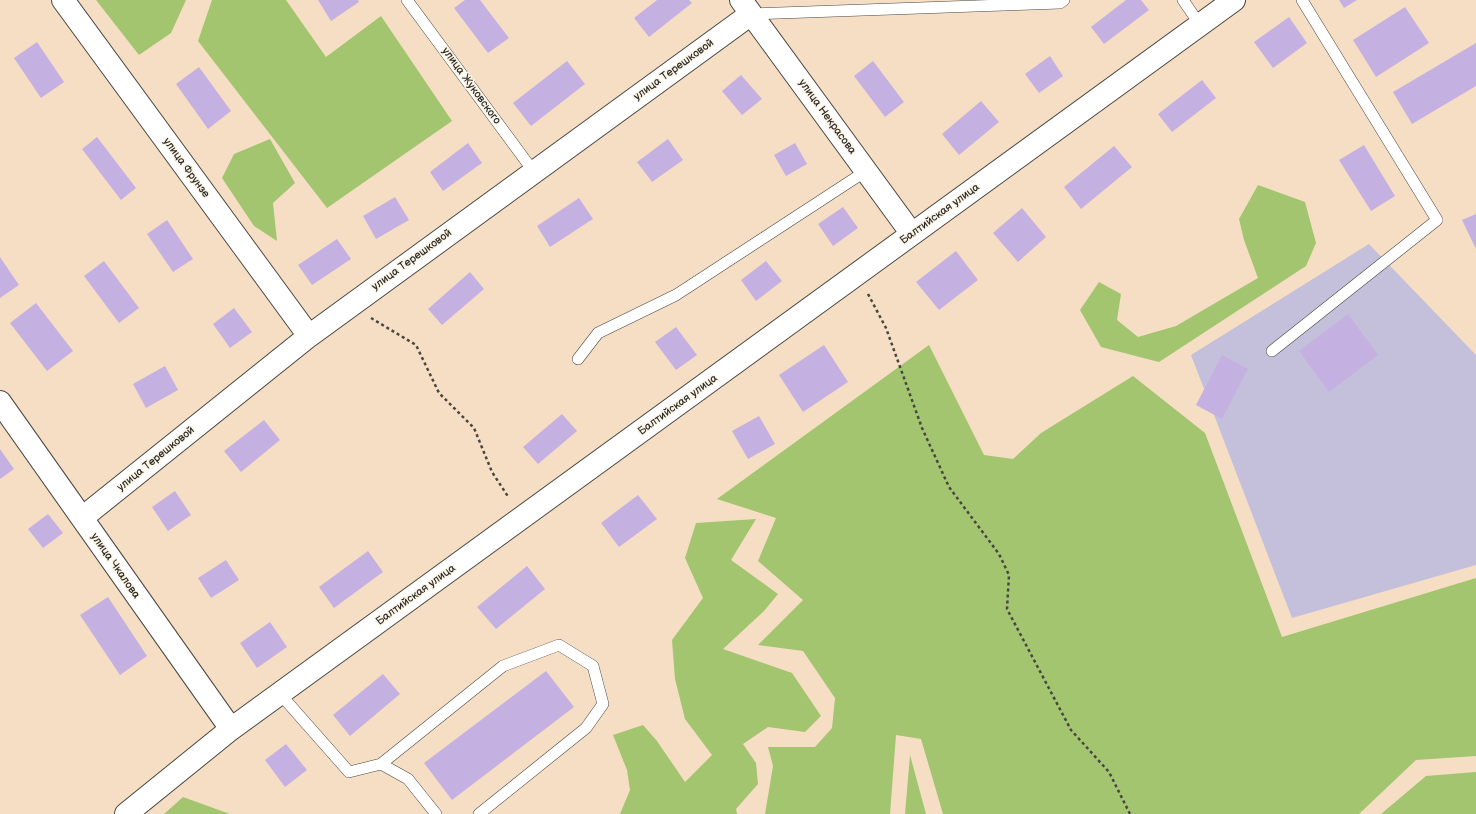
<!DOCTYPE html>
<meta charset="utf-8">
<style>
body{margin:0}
canvas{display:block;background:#f5dec3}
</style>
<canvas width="1476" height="814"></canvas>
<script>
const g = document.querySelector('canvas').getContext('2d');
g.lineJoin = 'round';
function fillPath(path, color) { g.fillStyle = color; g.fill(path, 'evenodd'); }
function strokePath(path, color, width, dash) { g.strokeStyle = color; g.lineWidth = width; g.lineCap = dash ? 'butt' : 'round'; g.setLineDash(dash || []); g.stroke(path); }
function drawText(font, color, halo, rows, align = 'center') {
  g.font = font + ' "Balsamiq Sans",sans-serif'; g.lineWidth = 3; g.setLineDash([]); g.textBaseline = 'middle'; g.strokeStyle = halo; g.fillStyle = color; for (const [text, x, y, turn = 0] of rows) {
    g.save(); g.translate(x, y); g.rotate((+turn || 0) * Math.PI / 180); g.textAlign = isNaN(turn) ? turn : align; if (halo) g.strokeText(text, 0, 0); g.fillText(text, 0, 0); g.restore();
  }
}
fillPath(new Path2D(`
 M1369,244L1476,355V565L1292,618L1191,355Z`), '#c4c0db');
fillPath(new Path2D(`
 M96,0H186L171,33L139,55Z
 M212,0H286L326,57L381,16L452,121L327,208L198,41Z
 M270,139L295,183L273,203L277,241L254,226L222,178L234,154Z
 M1258,185L1305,202L1316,243L1306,266L1159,362L1101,347L1080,310L1099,282L1121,294L1117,320L1138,337L1176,326L1258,278L1244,240L1239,219Z
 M929,345L984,455L1013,459L1041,433L1133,376L1205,433L1282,637L1476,578V756L1416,760L1359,814H943L921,739L896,735L890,814H765L773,766L768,747H815L832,728L835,698L803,651L758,645L803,600L758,561L776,518L717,499Z
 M756,519L731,560L778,594L764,611L723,649L792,673L821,716L805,732L768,727L743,744L756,763L758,784L736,809L737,814H620L630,790L627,770L613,735L643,725L657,741L685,782L712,755L685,719L675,679L672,640L703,598L685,558L696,523Z
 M910,755L926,814H905Z
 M1476,772V814H1381L1426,776Z
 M183,797L230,814H164Z`), '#a3c56f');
fillPath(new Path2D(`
 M318,0H358L359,2L331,21Z
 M465,0H480L509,38L488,53L454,8Z
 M657,0H689L692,3L649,37L634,18Z
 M1126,0H1141L1149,10L1104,44L1091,27Z
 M1339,0H1357L1344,8Z
 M1405,7L1429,43L1376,77L1353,40Z
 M1289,17L1307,43L1273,68L1254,42Z
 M37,42L64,82L41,98L14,58Z
 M1476,43V86L1412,124L1393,92Z
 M1050,56L1063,76L1039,93L1025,74Z
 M567,61L585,84L531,126L513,103Z
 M873,61L904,102L885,117L854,76Z
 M199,67L231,111L208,129L176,84Z
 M741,75L762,99L742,115L722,91Z
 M1202,80L1216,98L1172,132L1158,114Z
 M981,101L999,122L959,155L942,134Z
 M97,137L136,188L121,200L82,149Z
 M668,139L683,160L652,182L637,162Z
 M468,143L482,163L443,191L430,172Z
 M795,143L807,164L786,176L774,155Z
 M1364,145L1395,196L1371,211L1339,160Z
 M1114,146L1132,167L1081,209L1064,187Z
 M395,197L409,220L376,239L363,216Z
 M579,198L593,219L550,247L537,226Z
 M843,207L858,228L833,246L818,224Z
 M1022,208L1046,237L1018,262L993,233Z
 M1476,214V249L1462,220Z
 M167,220L193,259L173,272L147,234Z
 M337,239L351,259L312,285L298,265Z
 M956,251L978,280L939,310L916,282Z
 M0,257L19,285L0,298Z
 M104,261L139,308L119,323L84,276Z
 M766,261L782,281L756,301L741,280Z
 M470,272L484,289L442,325L428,309Z
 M36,303L73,351L47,371L10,323Z
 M234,308L252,332L230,348L213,324Z
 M1348,314L1378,355L1329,392L1299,351Z
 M676,327L697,355L676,370L655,342Z
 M824,345L848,382L803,412L779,375Z
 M1222,355L1248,369L1222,419L1196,405Z
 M165,366L178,390L146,408L133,384Z
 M562,414L577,431L538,464L523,447Z
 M759,416L775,444L748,459L732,431Z
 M264,420L280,440L241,472L224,451Z
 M0,449L14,469L0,479Z
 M175,491L191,515L168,531L152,507Z
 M638,495L657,519L619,547L601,523Z
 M48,514L63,533L43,548L28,529Z
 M368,551L383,572L334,608L319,587Z
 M226,560L239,580L211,598L198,578Z
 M527,566L545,589L496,629L477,607Z
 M108,597L147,656L120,675L80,615Z
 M270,622L287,647L257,668L240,643Z
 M546,671L574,707L452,800L424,763Z
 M383,674L400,694L350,736L333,715Z
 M286,744L307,770L285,787L265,760Z`), '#c5b1e1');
const lane = new Path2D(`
 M407,0L534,172
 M1183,0L1200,25
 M751,14L1060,3L1064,0
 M1272,351L1437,220L1302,0
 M578,359L598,333L676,295L866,171
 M281,695L349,772L381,764L503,666L559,645L593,666L603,704L586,728L479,814
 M381,764L408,779L436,814`);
const street = new Path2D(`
 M63,0L309,336
 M741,0L912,234
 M0,402L231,729
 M82,518L309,336L751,14
 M126,814L231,729L1234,0`);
strokePath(lane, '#494642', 12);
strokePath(street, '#494642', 24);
strokePath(new Path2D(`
 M868,294L886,328L922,428L949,487L999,554L1009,575L1007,609L1071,730L1109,772L1130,814
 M371,318L416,345L439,393L474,428L492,472L509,498`), '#494642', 2.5, [3, 3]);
strokePath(lane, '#fff', 11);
strokePath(street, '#fff', 22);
drawText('11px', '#2b2b2b', '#fcf5e5', [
 ["улица Терешковой",674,70,-36],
 ["улица Жуковского",471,86,54],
 ["улица Некрасова",827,117,54],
 ["улица Фрунзе",186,168,54],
 ["Балтийская улица",940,214,-36],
 ["улица Терешковой",412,260,-36],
 ["Балтийская улица",678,405,-36],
 ["улица Терешковой",156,459,-39],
 ["улица Чкалова",115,566,55],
 ["Балтийская улица",416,595,-36]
]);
</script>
